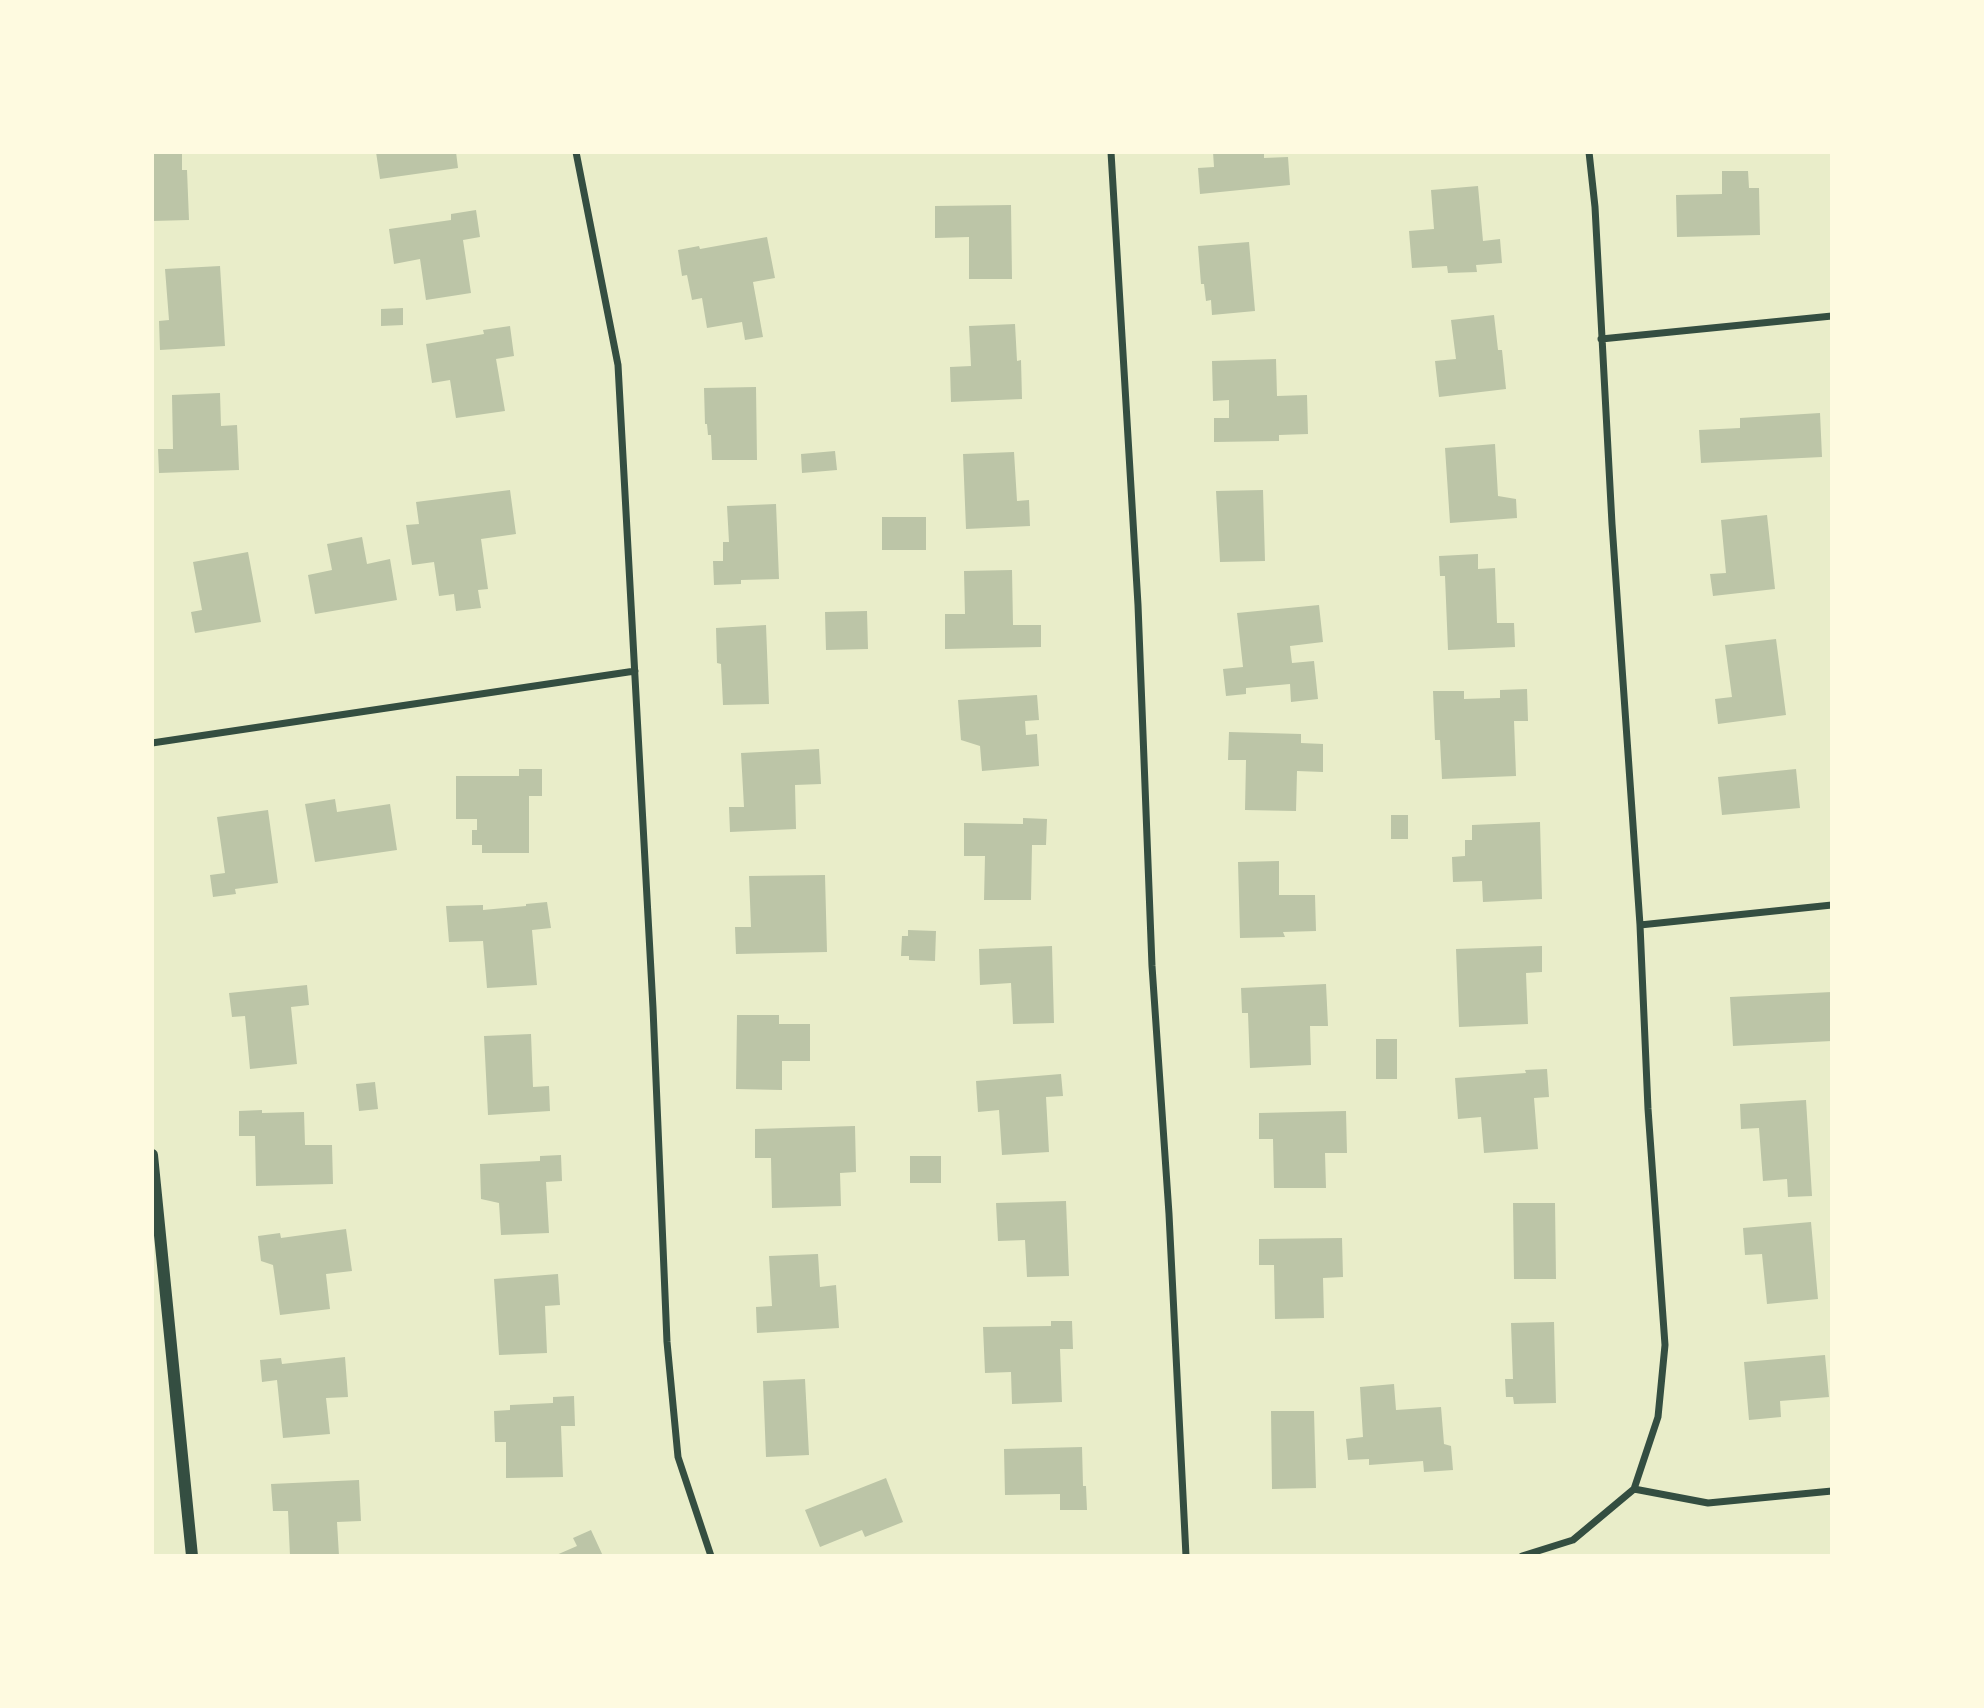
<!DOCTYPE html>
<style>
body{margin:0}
#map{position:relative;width:1984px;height:1708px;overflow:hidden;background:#e9edc9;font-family:"Fira Sans",sans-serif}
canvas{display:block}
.frame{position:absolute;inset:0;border:154px solid #fefae0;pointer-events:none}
</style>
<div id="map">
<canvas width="1984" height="1708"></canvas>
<div class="frame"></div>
</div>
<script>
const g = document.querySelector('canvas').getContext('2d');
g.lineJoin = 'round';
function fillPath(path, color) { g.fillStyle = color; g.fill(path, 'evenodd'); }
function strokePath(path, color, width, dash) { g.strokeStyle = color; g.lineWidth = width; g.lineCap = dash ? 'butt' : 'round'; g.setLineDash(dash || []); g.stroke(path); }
fillPath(new Path2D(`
 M152,152H182V170H187L189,220L152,221Z
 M376,152H456L458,168L380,179Z
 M1213,152H1264V158L1288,157L1290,185L1200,194L1198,168L1214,167Z
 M1722,171H1748L1749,188H1759L1760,235L1677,237L1676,195L1722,194Z
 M1478,186L1483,241L1500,239L1502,263L1476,265L1477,272L1448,273L1447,266L1412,268L1409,231L1434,229L1431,190Z
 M1011,205L1012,279H969V237L935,238V206Z
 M476,210L480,237L463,240L471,293L426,300L420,259L394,264L389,229L451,220V214Z
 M767,237L775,278L753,282L763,337L745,340L742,322L707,328L702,298L692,300L687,275L682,276L678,250L699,246L700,249Z
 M1249,242L1255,311L1212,315L1211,300L1206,301L1204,284H1201L1198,246Z
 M220,266L225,346L160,350L159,321L169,320L165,269Z
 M403,308V325L381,326V309Z
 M1494,315L1498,350H1502L1506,389L1439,397L1435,361L1456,359L1451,320Z
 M1015,324L1017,361L1021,360L1022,399L951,402L950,367L971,366L969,326Z
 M510,326L514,356L496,359L505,411L456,418L450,380L432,383L426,344L484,334L483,330Z
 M1276,359L1277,396L1307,395L1308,434L1279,435V441L1214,442V418H1229V400L1213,401L1212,361Z
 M756,387L757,460H712L711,435H708L707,424H705L704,388Z
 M220,393L221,426L237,425L239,470L159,473L158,449H173L172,395Z
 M1820,413L1822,457L1701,463L1699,430L1740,428V418Z
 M1495,444L1498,496L1516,499L1517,518L1450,523L1445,448Z
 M835,451L837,470L802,473L801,454Z
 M1014,452L1017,501L1029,500L1030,526L966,529L963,454Z
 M510,490L516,534L481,539L488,589L478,590L481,608L456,611L454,594L439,596L434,562L412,565L406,525L419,524L416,502Z
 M1263,490L1265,561L1220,562L1216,491Z
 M776,504L779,579L741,580V584L714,585L713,561H723V542H729L727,506Z
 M1767,515L1775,589L1713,596L1710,574L1726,573L1721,520Z
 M882,517H926V550H882Z
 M362,537L367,564L390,559L397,600L315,614L308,575L332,570L327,544Z
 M248,552L261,622L195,633L191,612L202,610L193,562Z
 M1478,554V569L1495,568L1497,623H1514L1515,647L1448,650L1445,576H1440L1439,556Z
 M1012,570L1013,625H1041V647L945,649V614H965L964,571Z
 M1319,605L1323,642L1290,646L1292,663L1314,661L1318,699L1291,702L1290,684L1246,688V694L1226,696L1223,669L1243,667L1237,613Z
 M867,611L868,649L826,650L825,612Z
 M766,625L769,704L723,705L721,664L717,663L716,628Z
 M1776,639L1786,715L1718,724L1715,699L1732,697L1725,645Z
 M1527,689L1528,721H1514L1516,776L1442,779L1440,740H1435L1433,691H1464V699L1500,698V690Z
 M1037,695L1039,720L1025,721L1026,735L1037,734L1039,766L982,771L980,746L961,740L958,700Z
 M1229,732L1301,734V743L1323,744V772L1297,771L1296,811L1245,810L1246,760H1228Z
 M819,749L821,784L795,785L796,829L730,832L729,807H744L741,753Z
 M519,769H542V796H529V853H482V845H472V830H477V819H456V776H519Z
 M1796,769L1800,808L1722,815L1718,777Z
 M335,799L337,812L390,804L397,850L315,862L305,804Z
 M268,810L278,883L235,889L236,894L213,897L210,875L225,873L217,817Z
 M1391,815H1408V839H1391Z
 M1023,818L1047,819L1046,845H1032L1031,900H984L985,856H964V823L1023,824Z
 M1540,822L1542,899L1483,902L1482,881L1453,882L1452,857L1465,856V840H1472V825Z
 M1279,861V895H1315L1316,931L1283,932L1285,937L1240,938L1238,862Z
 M825,875L827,952L736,954L735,927H751L749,876Z
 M547,902L551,928L532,930L537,985L487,988L483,941L449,942L446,906L483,905V910L526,906V904Z
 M908,930L936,931L935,961L909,960V956H901L902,936H908Z
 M1052,946L1054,1023L1013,1024L1011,983L980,985L979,949Z
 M1542,946V972L1526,973L1528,1024L1459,1027L1456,949Z
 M1326,984L1328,1026H1310L1311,1065L1250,1068L1248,1013H1242L1241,988Z
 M307,985L309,1005L291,1007L297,1064L250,1069L245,1016L232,1017L229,993Z
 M1832,992V1041L1733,1046L1730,997Z
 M737,1015H779V1024H810V1061H782V1090L736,1089Z
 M531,1034L533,1087L549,1086L550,1111L488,1115L484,1036Z
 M1376,1039H1397V1079H1376Z
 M1547,1069L1549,1097L1534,1098L1538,1149L1484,1153L1481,1117L1458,1119L1455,1078L1526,1073L1525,1070Z
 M1061,1074L1063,1096L1046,1097L1049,1152L1002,1155L999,1110L978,1112L976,1081Z
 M375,1082L378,1109L359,1111L356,1084Z
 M1806,1100L1812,1196L1788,1197L1787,1179L1763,1181L1759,1128L1741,1129L1740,1104Z
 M262,1110V1113L304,1112L305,1145H332L333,1184L256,1186L255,1136H239V1111Z
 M1346,1111L1347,1153H1325L1326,1188H1274L1273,1139H1259V1113Z
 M855,1126L856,1172L840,1173L841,1206L772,1208L771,1158H755V1129Z
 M561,1155L562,1181L546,1182L549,1233L501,1235L499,1203L481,1199L480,1164L540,1161V1156Z
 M910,1156H941V1183H910Z
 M1066,1201L1069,1276L1027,1277L1025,1240L998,1241L996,1203Z
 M1513,1203H1555L1556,1279H1514Z
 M1811,1222L1818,1299L1767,1304L1762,1254L1745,1255L1743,1228Z
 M346,1229L352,1271L326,1274L330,1309L280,1315L273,1265L261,1261L258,1236L280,1233L281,1238Z
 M1342,1238L1343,1277L1323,1278L1324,1318L1275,1319L1274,1265H1259V1239Z
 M818,1254L820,1287L836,1285L839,1328L757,1333L756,1307L772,1306L769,1256Z
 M558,1274L560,1305L545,1306L547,1353L499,1355L494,1279Z
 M1051,1321H1072L1073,1349H1060L1062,1402L1012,1404L1011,1372L985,1373L983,1327L1051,1326Z
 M1554,1322L1556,1403L1514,1404L1513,1397H1506L1505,1379H1513L1511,1323Z
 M1825,1355L1829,1397L1780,1401L1781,1417L1749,1420L1744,1362Z
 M345,1357L348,1397L326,1398L330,1434L283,1438L277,1380L262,1382L260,1360L281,1358L282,1364Z
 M805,1379L809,1455L766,1457L763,1381Z
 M1394,1384L1396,1410L1441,1407L1444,1444L1451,1446L1453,1470L1424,1472L1423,1461L1369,1465V1459L1348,1460L1346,1439L1363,1437L1360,1387Z
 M574,1396L575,1426H561L563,1477L506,1478V1442H495L494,1411L510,1410V1405L553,1403V1397Z
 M1271,1411H1314L1316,1488L1272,1489Z
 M1082,1447L1083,1486H1086L1087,1510H1060V1494L1005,1495L1004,1449Z
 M886,1478L903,1522L865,1537L862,1530L820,1547L805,1510Z
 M359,1480L361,1521L337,1522L339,1556H290L288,1511H273L271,1484Z
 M591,1530L603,1556H554L577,1546L573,1538Z`), '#bcc5a7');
strokePath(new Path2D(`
 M576,152L618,365L653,1008L667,1342L678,1457L711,1556
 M1111,152L1138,605L1152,966L1169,1214L1186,1556
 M1601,339L1832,316
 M152,743L635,671
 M1640,925L1832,905
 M1634,1489L1708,1503L1832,1491
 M1522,1556L1573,1540L1634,1489L1658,1417L1665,1345L1648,1109L1640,925L1612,524L1595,207L1589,152`), '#344e41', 7);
strokePath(new Path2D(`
 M152,1155L192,1556`), '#344e41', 12);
</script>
